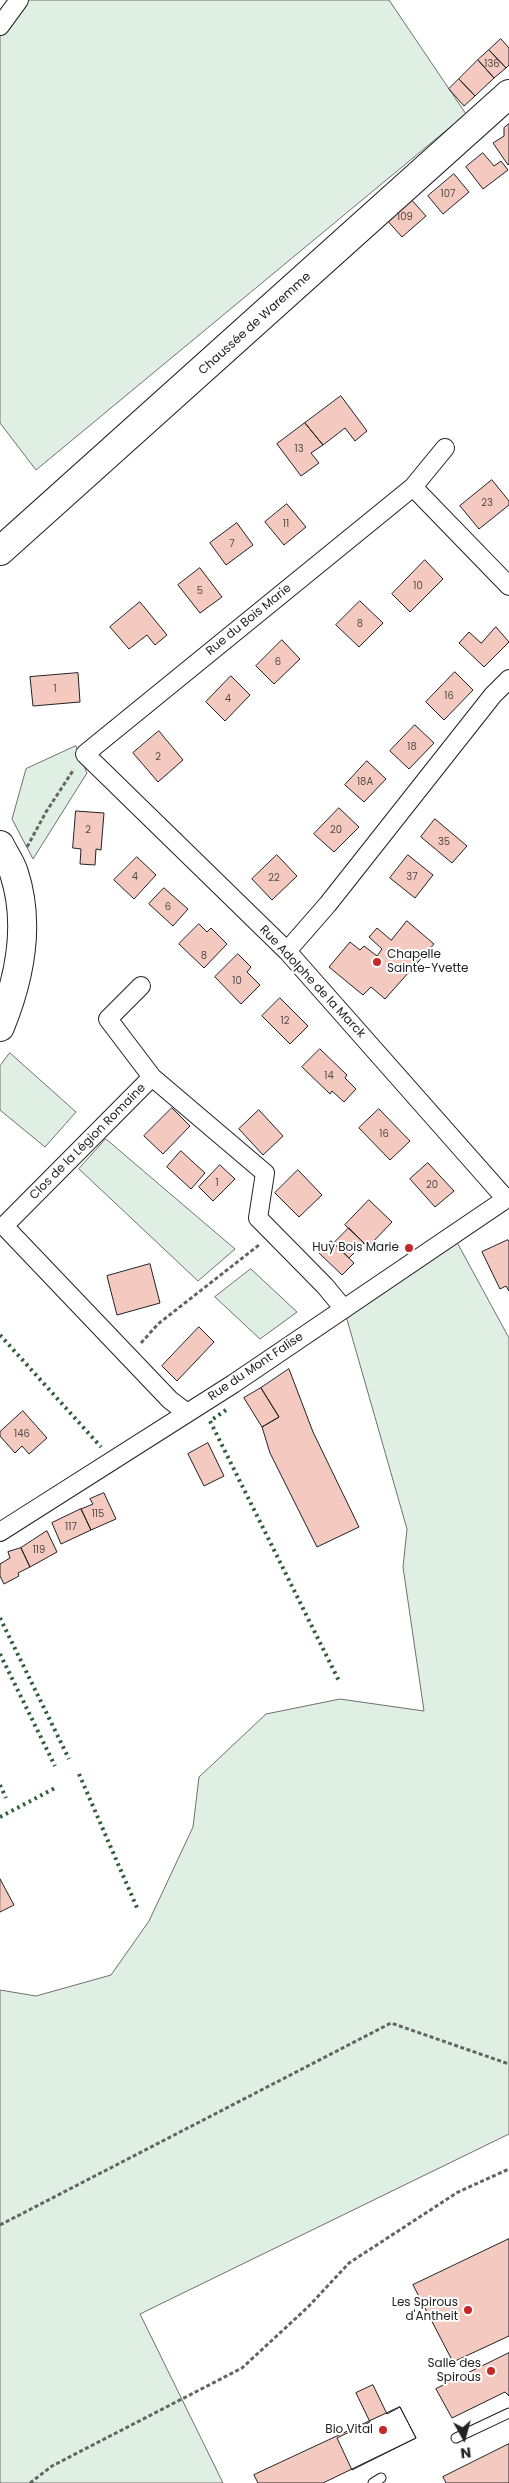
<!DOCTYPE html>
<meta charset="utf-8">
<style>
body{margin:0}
#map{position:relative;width:509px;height:2483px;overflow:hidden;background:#fff;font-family:Poppins,sans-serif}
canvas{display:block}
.north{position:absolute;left:439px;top:2413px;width:50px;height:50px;-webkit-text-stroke:4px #fff;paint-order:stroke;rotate:173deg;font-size:14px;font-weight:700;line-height:20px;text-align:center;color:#222}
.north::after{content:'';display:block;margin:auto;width:18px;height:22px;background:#222;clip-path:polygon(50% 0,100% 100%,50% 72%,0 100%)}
</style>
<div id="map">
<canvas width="509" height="2483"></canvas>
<div class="north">N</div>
</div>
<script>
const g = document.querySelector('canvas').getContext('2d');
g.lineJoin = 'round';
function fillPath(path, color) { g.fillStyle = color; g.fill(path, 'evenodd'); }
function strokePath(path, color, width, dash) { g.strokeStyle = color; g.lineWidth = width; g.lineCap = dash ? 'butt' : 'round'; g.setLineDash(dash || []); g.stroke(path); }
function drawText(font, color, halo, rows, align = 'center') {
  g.font = font + ' Poppins,sans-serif'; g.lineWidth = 4; g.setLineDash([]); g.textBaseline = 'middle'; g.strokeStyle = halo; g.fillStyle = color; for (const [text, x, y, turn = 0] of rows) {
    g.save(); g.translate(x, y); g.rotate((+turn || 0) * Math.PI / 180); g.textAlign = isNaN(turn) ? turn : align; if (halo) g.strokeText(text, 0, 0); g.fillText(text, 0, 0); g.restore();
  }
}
const green = new Path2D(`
 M19,0H389L466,114L36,470L0,423V26Z
 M76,746L87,773L33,859L12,819L26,769Z
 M10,1053L76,1112L45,1147L0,1110V1066Z
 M106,1139L235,1249L198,1281L79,1169Z
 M453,1235L509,1338V2134L140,2314L223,2483H0V1990L36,1996L111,1975L149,1921L193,1827L199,1777L266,1714L340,1699L424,1711L403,1567L407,1529L344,1309Z
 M251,1269L297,1312L260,1339L215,1297Z`);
fillPath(green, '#e0efe3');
strokePath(green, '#6f6f6f', 1);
const building = new Path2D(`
 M501,39L509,48V65L506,68L489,50Z
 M489,50L506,68L494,78L478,60Z
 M478,60L494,78L475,96L459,79Z
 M459,79L475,96L464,106L449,89Z
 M509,124V164L508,165L493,143L504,136V128Z
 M483,153L494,166L501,161L508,170L483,189L466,167Z
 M454,174L469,192L443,214L428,196Z
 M409,197L426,216L402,237L385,218Z
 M341,396L367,431L355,441L345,428L323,445L305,423Z
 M305,423L323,445L311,453L319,463L301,476L277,444Z
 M492,480L509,501V505L479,529L460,506Z
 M287,504L306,527L284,545L265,522Z
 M237,523L253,545L226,565L210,543Z
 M425,560L443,579L410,612L392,594Z
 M200,568L222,597L200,613L178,585Z
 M360,601L383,623L359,647L336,625Z
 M140,602L167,635L155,645L147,635L129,649L110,627Z
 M496,627L509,642L484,667L459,643L469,632L481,643Z
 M282,640L300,659L274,684L256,666Z
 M455,672L473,690L444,720L426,702Z
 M78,673L80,702L33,706L30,677Z
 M231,676L250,695L225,721L206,702Z
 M415,725L434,743L409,769L390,751Z
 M159,731L183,760L158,782L133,753Z
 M367,761L386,779L364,802L345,785Z
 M339,808L359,827L334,852L314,834Z
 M76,811L104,813L101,850L96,849L95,865L80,864L81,849L73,848Z
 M435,819L467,846L452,863L421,837Z
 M277,855L297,876L272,900L252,879Z
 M408,855L433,875L415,898L390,878Z
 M137,857L156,875L134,899L114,880Z
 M164,888L188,909L173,926L149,904Z
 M407,921L434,944L385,999L371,987L363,995L329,967L350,942L360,950L364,946L377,956L382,949L369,937L377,928L391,940Z
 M199,924L207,932L211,928L227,944L204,968L179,944Z
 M238,954L251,967L247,972L260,985L241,1004L215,977Z
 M280,998L308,1026L290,1044L262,1016Z
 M320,1049L347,1075L345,1078L356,1089L344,1102L332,1091L330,1094L302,1067Z
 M172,1108L190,1126L163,1154L144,1136Z
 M379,1109L410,1141L390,1160L359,1128Z
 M259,1110L283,1136L263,1155L239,1129Z
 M181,1151L205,1173L191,1189L167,1167Z
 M428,1163L454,1191L435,1207L410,1179Z
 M220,1165L235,1179L213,1201L199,1187Z
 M298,1170L322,1195L299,1217L275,1193Z
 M369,1200L392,1222L368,1247L345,1225Z
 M349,1228L364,1243L349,1258L334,1243Z
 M508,1240L509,1242V1291L506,1286L500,1289L482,1252Z
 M331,1241L354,1263L342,1275L319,1253Z
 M150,1264L160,1303L117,1315L107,1276Z
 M199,1327L214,1342L177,1381L162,1366Z
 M289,1369L313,1432L359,1527L317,1547L270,1453L262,1427L279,1417L261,1388Z
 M261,1388L279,1417L262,1427L244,1398Z
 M23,1411L47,1438L29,1454L22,1446L15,1453L0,1436V1432Z
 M208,1443L224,1476L204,1486L188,1454Z
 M104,1493L116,1519L91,1530L81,1509L93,1504L90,1499Z
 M81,1509L91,1530L61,1544L52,1523Z
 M47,1531L57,1552L30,1567L21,1548Z
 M21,1548L30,1567L18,1573L19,1576L4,1584L0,1576V1564L10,1558L8,1552Z
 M0,1879L14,1905L0,1912Z
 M509,2239V2336L453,2362L413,2285Z
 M509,2353V2396L505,2392L452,2418L436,2389Z
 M373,2385L387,2414L400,2407L416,2438L352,2470L337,2438L370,2422L356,2393Z
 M400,2407L416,2438L323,2483H258L254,2475Z
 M509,2444V2483H446L443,2477Z`);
fillPath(building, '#f3c9c0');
strokePath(building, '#222', 1);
const lane = new Path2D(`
 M456,2438L509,2413
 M373,2483L381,2478`);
const street = new Path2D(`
 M0,26L19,0
 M445,448L413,487L85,754L287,951L506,1199
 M413,487L509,586
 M287,951L328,904L493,695L509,679
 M141,986L108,1019L152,1077
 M187,1413L170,1400L4,1226L152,1077L265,1173L258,1218L325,1286L344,1309
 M0,1532L233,1384L509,1197`);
const primary = new Path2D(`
 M0,551L509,94
 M0,845C4,854 11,863 14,873C31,925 20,978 0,1027`);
strokePath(lane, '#222', 11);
strokePath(street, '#222', 20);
strokePath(primary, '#222', 30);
strokePath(new Path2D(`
 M27,847L46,812L74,769
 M141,1343L158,1324L259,1245
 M0,2225L391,2023L509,2064
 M30,2483L52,2466L242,2368L308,2307L349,2263L458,2192L509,2169`), '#646464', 3, [4, 2.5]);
strokePath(lane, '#fff', 9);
strokePath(street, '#fff', 18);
strokePath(primary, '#fff', 28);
strokePath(new Path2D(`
 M0,1335L101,1447
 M226,1410L210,1421L340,1683
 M0,1618L69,1759
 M0,1654L55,1766
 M79,1774L138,1910
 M0,1785L6,1798
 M0,1817L57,1787`), '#2f5e38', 4, [2.5, 4]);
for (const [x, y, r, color] of [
 [377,962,5,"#c62828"],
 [409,1248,5,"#c62828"],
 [468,2310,5,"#c62828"],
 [491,2371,5,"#c62828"],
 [383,2430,5,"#c62828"]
]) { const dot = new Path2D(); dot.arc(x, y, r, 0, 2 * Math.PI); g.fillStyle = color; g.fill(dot); strokePath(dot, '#fff', 2); }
drawText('10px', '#564c4a', null, [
 ["136",492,64],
 ["107",448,194],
 ["109",405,217],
 ["13",299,449],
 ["23",487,503],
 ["11",286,524],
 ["7",232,544],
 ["10",418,586],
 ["5",200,591],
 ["8",360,624],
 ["6",278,662],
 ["1",55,689],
 ["16",449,696],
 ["4",228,699],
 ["18",412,747],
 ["2",158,757],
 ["18A",365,782],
 ["2",88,830],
 ["20",336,830],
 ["35",444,842],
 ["4",135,877],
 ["37",412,877],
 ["22",274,878],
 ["6",168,907],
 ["8",204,956],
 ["10",237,981],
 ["12",285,1021],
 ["14",329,1076],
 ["16",384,1134],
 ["1",217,1183],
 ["20",432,1185],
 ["146",22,1434],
 ["115",98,1514],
 ["117",71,1527],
 ["119",39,1550]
]);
drawText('12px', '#222', '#fff', [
 ["Chaussée de Waremme",255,324,-42],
 ["Rue du Bois Marie",249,620,-39],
 ["Rue Adolphe de la Marck",312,982,47],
 ["Clos de la Légion Romaine",88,1142,-45],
 ["Rue du Mont Falise",256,1367,-34]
]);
drawText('12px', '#222', '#fff', [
 ["Chapelle",387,955,"left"],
 ["Sainte-Yvette",387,969,"left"],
 ["Huy Bois Marie",399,1248],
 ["Les Spirous",458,2303],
 ["d'Antheit",458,2317],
 ["Salle des",481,2364],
 ["Spirous",481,2378],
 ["Bio Vital",373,2430]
], 'right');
</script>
